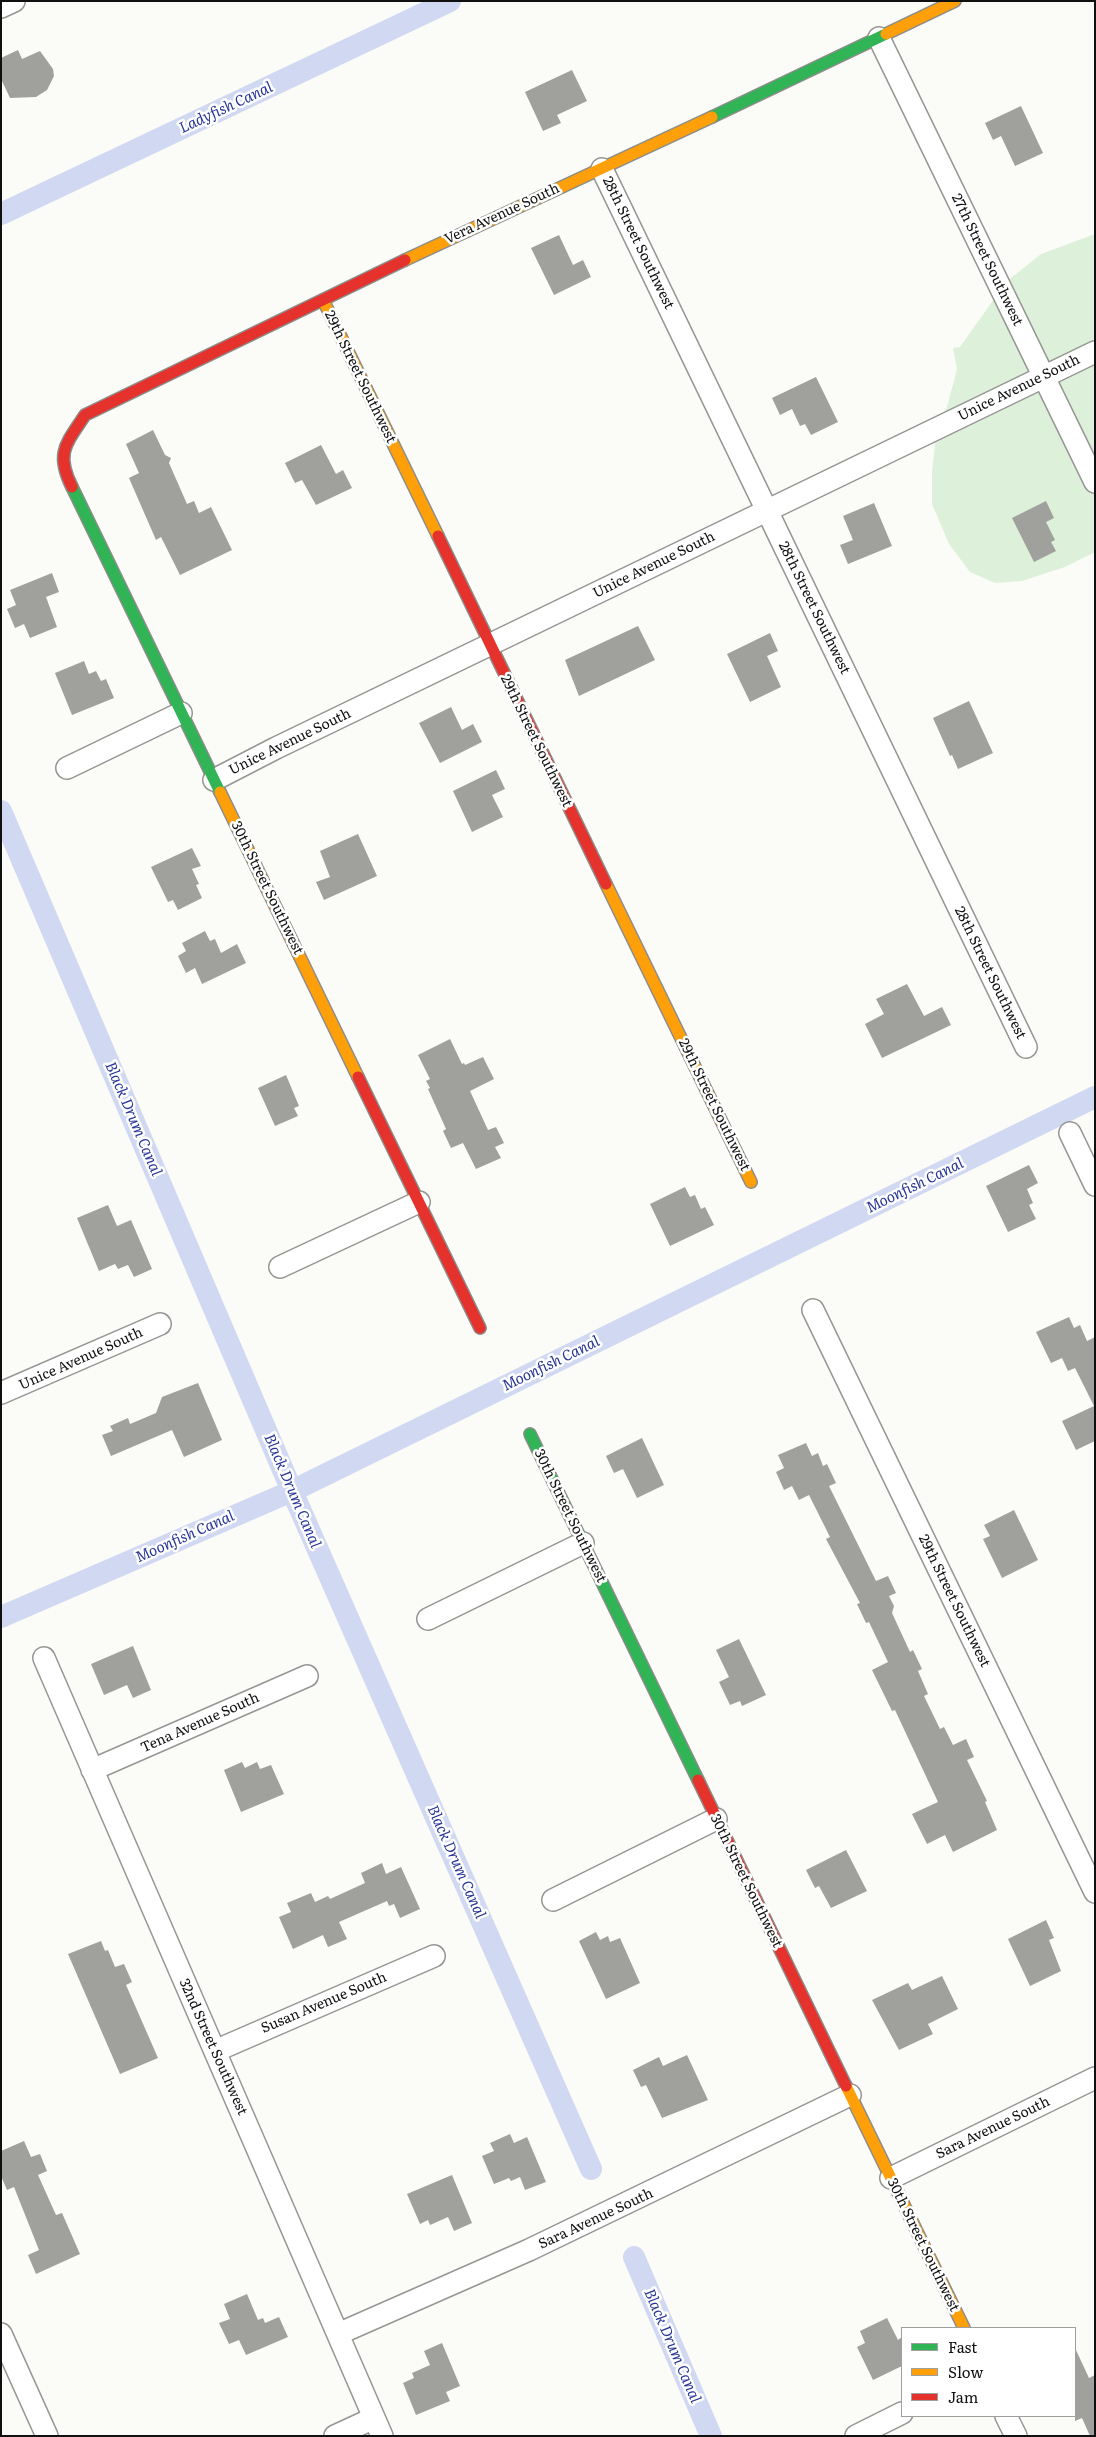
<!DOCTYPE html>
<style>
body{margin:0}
#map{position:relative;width:1096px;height:2437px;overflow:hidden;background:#fbfcf7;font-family:Literata,serif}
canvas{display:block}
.frame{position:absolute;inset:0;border:2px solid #101010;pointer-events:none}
.legend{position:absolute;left:901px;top:2327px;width:175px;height:90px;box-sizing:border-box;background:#fff;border:1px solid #9f9f9f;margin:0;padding:6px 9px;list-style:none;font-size:15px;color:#101010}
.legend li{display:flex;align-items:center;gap:10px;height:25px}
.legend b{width:25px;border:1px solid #9f9f9f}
</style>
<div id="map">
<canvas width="1096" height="2437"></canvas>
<div class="frame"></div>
<ul class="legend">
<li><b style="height:6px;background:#30b455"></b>Fast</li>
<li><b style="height:6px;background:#ff9f0a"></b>Slow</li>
<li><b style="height:6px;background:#e5322d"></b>Jam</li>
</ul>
</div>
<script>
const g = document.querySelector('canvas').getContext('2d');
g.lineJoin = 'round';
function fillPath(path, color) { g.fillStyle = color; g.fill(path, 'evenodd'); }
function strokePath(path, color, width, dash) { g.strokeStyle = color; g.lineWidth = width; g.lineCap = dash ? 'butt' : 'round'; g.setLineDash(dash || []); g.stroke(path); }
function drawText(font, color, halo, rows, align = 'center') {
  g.font = font + ' Literata,serif'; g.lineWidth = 5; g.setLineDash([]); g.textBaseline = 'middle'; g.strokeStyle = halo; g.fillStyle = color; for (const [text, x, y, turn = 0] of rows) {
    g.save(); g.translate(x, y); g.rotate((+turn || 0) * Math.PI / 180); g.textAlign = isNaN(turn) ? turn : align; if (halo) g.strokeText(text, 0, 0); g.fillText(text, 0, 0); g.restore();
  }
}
fillPath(new Path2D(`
 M1095,234V552L1065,567L1022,581L995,583L970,572L949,544L932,504V472L936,435L947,407L957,369L953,348L960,347L1006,282L1041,254Z`), '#ddf0d9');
strokePath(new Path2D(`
 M1,214L450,1
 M1,811L292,1491L591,2169
 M1,1617L292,1491L1095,1097
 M634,2257L711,2436`), '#d1d8f2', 22);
fillPath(new Path2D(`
 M18,50L22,59L40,51L53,69L54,76L47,90L36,97L10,98L1,79V58Z
 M572,70L587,101L557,115L561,123L543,131L525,92Z
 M1021,106L1043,153L1015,166L1001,136L993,140L985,123Z
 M559,235L573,265L583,260L591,277L554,295L531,248Z
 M816,377L838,422L811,435L805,424L800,426L792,409L780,415L772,398Z
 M153,430L165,455L171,458L169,463L187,504L194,501L199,513L211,507L232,550L180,575L161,537L156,540L129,478L139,473L126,444Z
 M321,445L336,474L343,470L352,488L316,505L302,480L295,483L285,463Z
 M1046,501L1054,518L1046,522L1055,540L1051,542L1056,551L1034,562L1012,518Z
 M874,503L892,546L848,564L840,545L853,540L843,516Z
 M52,573L59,592L46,597L57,627L30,638L24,624L15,628L7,609L16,605L10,590Z
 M638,626L655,660L579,696L565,660Z
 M770,633L778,651L767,656L781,687L750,702L727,654Z
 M84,661L89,674L96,671L101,681L106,679L114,698L72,715L55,673Z
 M969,701L993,753L958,769L952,755L950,756L933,718Z
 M451,707L462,730L473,724L482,742L440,763L419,723Z
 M496,770L505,789L492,795L503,817L472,832L453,791Z
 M358,834L377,876L324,900L316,882L330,877L320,851Z
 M192,848L201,866L192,869L199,884L196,885L202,898L178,910L173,900L168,902L151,867Z
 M205,931L210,941L215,939L221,953L237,944L246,963L202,984L195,968L186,973L178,956L186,951L182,943Z
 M907,984L924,1016L942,1007L951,1025L882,1058L865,1024L884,1014L876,999Z
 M450,1039L462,1064L464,1063L465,1065L483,1057L494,1079L470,1091L488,1130L496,1127L504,1143L495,1147L501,1158L476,1169L463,1143L451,1148L443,1131L446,1129L428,1089L430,1088L426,1081L430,1079L418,1055Z
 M286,1075L299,1106L294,1108L298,1116L275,1126L258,1088Z
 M1029,1165L1038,1183L1027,1189L1033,1203L1029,1205L1036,1219L1008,1232L986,1186Z
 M685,1187L690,1197L695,1195L701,1209L705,1207L714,1225L670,1246L650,1204Z
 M108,1205L117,1226L131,1220L152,1269L134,1277L128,1265L118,1269L115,1264L99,1271L77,1218Z
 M1069,1317L1074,1328L1080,1325L1087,1341L1095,1337V1441L1076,1450L1062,1421L1094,1406L1075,1368L1068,1371L1062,1358L1051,1363L1036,1332Z
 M198,1383L222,1440L184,1457L172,1430L111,1456L102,1435L113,1431L110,1426L128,1418L130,1424L156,1413L162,1397Z
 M642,1438L664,1485L637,1498L623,1469L614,1473L606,1456Z
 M806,1443L812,1456L818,1453L823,1466L827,1464L836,1483L829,1486L876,1581L888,1576L896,1593L889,1596L894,1606L892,1613L910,1652L913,1650L922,1669L918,1671L928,1694L924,1696L940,1729L944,1727L953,1745L966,1739L974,1757L967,1760L987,1801L985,1802L997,1830L953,1852L945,1835L927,1844L912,1814L938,1802L895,1710L892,1711L872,1670L888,1662L869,1622L866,1623L857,1604L860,1603L826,1539L830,1537L809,1495L799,1500L792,1486L784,1490L776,1472L784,1468L778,1455Z
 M1014,1510L1038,1560L1002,1578L983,1539L990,1536L984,1525Z
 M739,1639L766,1695L742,1706L740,1701L730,1705L719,1682L729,1677L716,1650Z
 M133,1646L151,1690L133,1698L127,1685L104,1695L91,1664Z
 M242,1762L245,1768L257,1762L260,1769L271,1765L284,1794L241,1812L224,1770Z
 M846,1850L867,1891L831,1908L819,1886L815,1888L806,1870Z
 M382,1863L386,1874L401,1867L420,1909L400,1918L394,1904L389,1906L387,1901L339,1922L347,1939L328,1947L323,1935L293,1949L279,1917L291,1912L287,1903L311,1893L315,1902L328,1896L330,1899L365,1883L361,1873Z
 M1046,1920L1054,1938L1049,1940L1061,1971L1030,1986L1008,1939Z
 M596,1932L600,1940L608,1936L610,1942L620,1938L640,1983L606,1999L579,1941Z
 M101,1941L105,1951L108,1950L115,1967L124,1964L132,1982L126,1985L158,2058L120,2074L68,1954Z
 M942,1976L958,2009L928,2024L933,2034L899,2050L872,2000L908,1983L912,1990Z
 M687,2055L708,2100L662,2118L646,2085L641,2087L633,2070L659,2057L663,2066Z
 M510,2134L514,2143L527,2137L546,2182L525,2190L520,2177L511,2181L509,2178L494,2184L482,2156L494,2151L490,2143Z
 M24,2141L31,2157L40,2154L47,2171L38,2175L56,2215L62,2213L80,2254L36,2274L28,2255L39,2250L14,2187L7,2190L1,2176V2151Z
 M452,2175L472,2223L454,2231L448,2217L430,2225L428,2220L420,2224L407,2194Z
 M247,2294L258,2320L263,2318L265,2323L279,2317L288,2337L246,2355L239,2340L229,2344L219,2323L230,2319L224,2304Z
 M887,2318L898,2340L902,2337V2366L873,2380L857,2347L865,2343L860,2331Z
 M442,2343L460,2386L446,2392L450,2401L416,2415L403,2383L414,2378L412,2373L430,2365L424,2351Z
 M1075,2348L1089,2378L1095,2375V2436H1090L1082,2418L1075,2421Z`), '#a0a09c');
const street = new Path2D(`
 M1,7L14,1
 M879,38L1095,482
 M602,169L1026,1047
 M67,768L181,713
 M214,780L276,748L1095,352
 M1070,1133L1095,1185
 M280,1267L419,1202
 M813,1310L1095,1892
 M1,1393L160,1324
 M428,1619L583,1543
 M44,1658L382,2436
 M92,1770L307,1676
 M553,1900L716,1819
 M215,2051L434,1956
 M891,2178L1095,2078
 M1,2334L47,2436
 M338,2334L529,2250L850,2095
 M1006,2416L1016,2436
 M335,2436L374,2418
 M856,2436L902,2413`);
const fast = new Path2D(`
 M712,117L886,34
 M72,487L220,792
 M530,1434L698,1780`);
const slow = new Path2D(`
 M886,34L955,1
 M405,260L712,117
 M323,300L438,536
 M220,792L358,1077
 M606,884L751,1182
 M846,2086L964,2328`);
const jam = new Path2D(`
 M72,487C55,453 66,444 85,415L405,260
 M438,536L606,884
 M358,1077L480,1328
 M698,1780L846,2086`);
strokePath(street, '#969694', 24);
strokePath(fast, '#8c8d8b', 14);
strokePath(slow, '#8c8d8b', 14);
strokePath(jam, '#8c8d8b', 14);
strokePath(street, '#fefffe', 21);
strokePath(fast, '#30b455', 11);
strokePath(slow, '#ff9f0a', 11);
strokePath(jam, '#e5322d', 11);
drawText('14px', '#101010', '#fff', [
 ["Vera Avenue South",502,214,-25],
 ["28th Street Southwest",638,243,64],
 ["27th Street Southwest",987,260,64],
 ["29th Street Southwest",360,377,64],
 ["Unice Avenue South",1019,388,-26],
 ["Unice Avenue South",654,565,-26],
 ["28th Street Southwest",814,608,64],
 ["29th Street Southwest",536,741,64],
 ["Unice Avenue South",290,742,-26],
 ["30th Street Southwest",267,888,64],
 ["28th Street Southwest",990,973,64],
 ["29th Street Southwest",714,1105,64],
 ["Unice Avenue South",81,1359,-24],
 ["30th Street Southwest",570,1516,64],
 ["29th Street Southwest",954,1601,64],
 ["Tena Avenue South",200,1723,-24],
 ["30th Street Southwest",746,1881,64],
 ["Susan Avenue South",324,2003,-23],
 ["32nd Street Southwest",213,2047,66],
 ["Sara Avenue South",993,2128,-26],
 ["Sara Avenue South",596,2219,-25],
 ["30th Street Southwest",923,2245,64]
]);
drawText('italic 15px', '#273695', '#fff', [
 ["Ladyfish Canal",226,108,-25],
 ["Black Drum Canal",133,1119,67],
 ["Moonfish Canal",915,1186,-26],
 ["Moonfish Canal",551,1364,-26],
 ["Black Drum Canal",292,1491,67],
 ["Moonfish Canal",185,1537,-24],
 ["Black Drum Canal",456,1862,66],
 ["Black Drum Canal",672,2346,67]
]);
</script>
